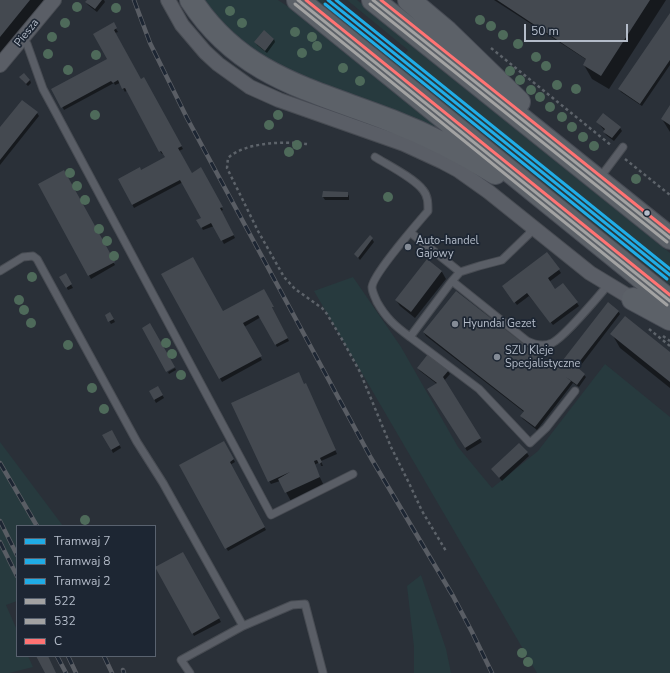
<!DOCTYPE html>
<style>
body{margin:0}
#map{position:relative;width:670px;height:673px;overflow:hidden;background:#2a3038;font-family:"Nunito Sans",sans-serif}
canvas{display:block}
.legend{position:absolute;left:16px;top:525px;width:140px;height:132px;box-sizing:border-box;background:#1d2633;border:1px solid #59626f;margin:0;padding:5px 7px;list-style:none;font-size:12px;color:#b4bcc9}
.legend li{display:flex;align-items:center;gap:8px;height:20px}
.legend b{width:20px;border:1px solid #59626f}
.scale{position:absolute;left:524px;top:24px;width:104px;height:18px;box-sizing:border-box;border:2px solid #b4bcc9;border-top:0;padding-left:5px;font-size:12px;line-height:14px;white-space:nowrap;color:#b4bcc9;-webkit-text-stroke:3px #1d2633;paint-order:stroke}
</style>
<div id="map">
<canvas width="670" height="673"></canvas>
<ul class="legend">
<li><b style="height:5px;background:#20ace6"></b>Tramwaj 7</li>
<li><b style="height:5px;background:#20ace6"></b>Tramwaj 8</li>
<li><b style="height:5px;background:#20ace6"></b>Tramwaj 2</li>
<li><b style="height:5px;background:#a2a2a2"></b>522</li>
<li><b style="height:5px;background:#a2a2a2"></b>532</li>
<li><b style="height:5px;background:#ff7373"></b>C</li>
</ul>
<div class="scale">50 m</div>
</div>
<script>
const g = document.querySelector('canvas').getContext('2d');
g.lineJoin = 'round';
function fillPath(path, color) { g.fillStyle = color; g.fill(path, 'evenodd'); }
function strokePath(path, color, width, dash) { g.strokeStyle = color; g.lineWidth = width; g.lineCap = dash ? 'butt' : 'round'; g.setLineDash(dash || []); g.stroke(path); }
function drawText(font, color, halo, rows, align = 'center') {
  g.font = font + ' "Nunito Sans",sans-serif'; g.lineWidth = 3.5; g.setLineDash([]); g.textBaseline = 'middle'; g.strokeStyle = halo; g.fillStyle = color; for (const [text, x, y, turn = 0] of rows) {
    g.save(); g.translate(x, y); g.rotate((+turn || 0) * Math.PI / 180); g.textAlign = isNaN(turn) ? turn : align; if (halo) g.strokeText(text, 0, 0); g.fillText(text, 0, 0); g.restore();
  }
}
fillPath(new Path2D(`
 M201,0H278L296,12L446,134L362,103L246,50Z
 M316,0H323L399,61L408,50L347,0H357L670,253V285Z
 M353,277L401,347L458,447L492,488L538,451L605,364L670,417V673H537L314,291Z
 M0,442L63,526H17V601L6,605L17,630V656H28L33,667L9,673H0Z
 M421,575L446,649L451,673H414V647L407,586Z`), '#273a3e');
fillPath(new Path2D(`
 M0,0H49L0,60Z
 M88,0H104L105,2L97,12L88,5L86,2Z
 M494,0H666L609,89L592,79L584,65L587,60Z
 M670,16V65L642,106L621,92L619,89Z
 M113,24L118,32L115,33L141,80L143,78L183,149L179,151L192,174L201,169L223,210L221,211L235,238L224,244L214,226L203,230L198,221L202,218L183,182L134,208L119,179L141,171L166,158L164,153L162,154L160,151L127,90L125,92L120,83L115,85L114,83L64,110L53,89L108,60Z
 M274,39L275,42L267,53L257,45L256,42Z
 M22,80H30L31,83L28,86Z
 M670,107V132L662,119Z
 M37,113L39,116L0,165V129Z
 M597,122L620,128L622,131L614,141L606,135L604,132L605,131Z
 M64,171L115,265L91,279L39,185Z
 M347,193L349,196V200H325L323,197Z
 M370,236L374,242L360,260L355,254Z
 M427,261L442,272L446,279L415,318L400,306L396,300Z
 M559,270L561,273L549,282L555,290L577,303L579,306L553,325L529,296L517,305L505,289Z
 M65,274L73,288L68,290L61,277Z
 M163,274L223,313L264,291L289,341L277,347L261,317L244,327L262,360L222,382Z
 M618,311L620,314L578,369L586,377L579,387L573,383L537,430L523,419L521,416L524,412L426,336L424,333L556,370Z
 M110,313L115,322L111,324L106,315Z
 M612,334L670,353V388L620,348Z
 M175,368L176,370L169,374L168,372Z
 M418,368L448,371L450,374L444,381L482,442L467,451L429,390L437,384L420,371Z
 M304,385L307,387L337,454L321,461L323,466H321L320,462L314,465L325,488L292,503L280,481L271,484L269,481Z
 M158,387L164,398L156,403L150,391Z
 M112,431L121,448L113,453L104,435Z
 M224,442L235,462L230,465L266,530L228,551L180,466Z
 M527,453L529,456L502,481L492,469Z
 M183,553L221,622L194,636L157,567Z`), '#0007');
fillPath(new Path2D(`
 M0,0H30L0,37Z
 M87,0H102L95,9L85,2Z
 M497,0H650L601,76L583,65L586,59Z
 M670,13V60L640,104L618,89Z
 M114,22L117,28L114,30L141,79L144,77L182,146L178,148L192,173L201,167L223,207L220,208L234,235L221,241L211,223L201,228L196,220L201,218L180,180L132,205L118,179L140,167L141,170L165,157L161,151L159,152L125,88L122,89L118,80L113,83L111,81L61,108L51,89L107,59L93,34Z
 M264,30L274,39L265,51L254,42Z
 M24,73L30,80L26,84L19,77Z
 M22,100L38,112L0,160V127Z
 M670,105V125L661,119Z
 M603,113L621,127L612,138L603,132L605,129L596,122Z
 M64,170L115,262L88,276L38,184Z
 M323,191L348,192V197H322Z
 M370,235L373,238L358,258L354,254Z
 M547,252L560,269L548,278L555,289L563,283L578,302L550,323L527,293L514,303L502,286Z
 M193,257L223,311L264,289L274,307H272L288,338L275,345L258,315L243,323L262,356L219,379L161,274Z
 M427,259L442,271L411,312L395,300Z
 M66,273L72,284L66,288L59,277Z
 M456,291L556,369L608,302L619,311L576,366L585,374L577,385L566,377L571,381L535,427L520,416L524,411L423,332Z
 M110,312L114,319L108,322L105,315Z
 M625,316L670,352V382L610,334Z
 M150,323L175,367L166,372L142,328Z
 M428,354L449,370L443,377L481,438L465,448L427,389L437,383L417,368Z
 M299,372L304,384L306,383L336,450L320,458L322,462L319,464L317,460L314,461L320,477L285,493L278,479L290,472L268,482L231,403Z
 M158,386L163,395L154,400L149,391Z
 M112,430L120,445L111,450L102,435Z
 M224,441L234,459L230,462L265,527L225,549L179,465Z
 M519,443L528,452L499,478L491,469Z
 M183,552L220,618L192,634L155,567Z
 M36,656H48L56,673H45Z`), '#444950');
const lane = new Path2D(`
 M23,38L27,44L43,89L56,113L271,515L353,474
 M375,157C388,165 414,178 423,190C428,196 428,203 428,211C417,224 373,274 372,287C372,292 375,297 377,302C386,318 395,326 410,337
 M599,179L623,147
 M531,226L529,234L502,260L479,266L460,272L452,281L527,341C535,345 543,347 552,343C563,338 598,297 608,285
 M411,233L460,272
 M0,271L23,257L33,256L37,259L137,442L163,483L243,626
 M452,281L410,337L479,389L530,443L546,428L575,391
 M190,673L181,660L243,626L292,605L305,604L323,673`);
const street = new Path2D(`
 M168,0L182,25L205,52L218,64L250,87L279,100L404,144L443,162L458,170L489,192L590,273L633,299
 M0,65L54,0`);
const primary = new Path2D(`
 M191,0C241,77 313,90 392,121C428,135 462,152 495,173
 M298,0L670,301
 M373,0L670,238
 M409,0L447,32L519,102
 M633,299L670,319`);
strokePath(lane, '#484c53', 9);
strokePath(street, '#484c53', 16);
strokePath(primary, '#484c55', 24);
strokePath(new Path2D(`
 M491,48L612,146
 M307,144C285,141 245,142 228,158L227,168L258,231L284,277L295,289L322,308L327,314L343,341L360,372L391,447L409,483L422,511L446,551
 M625,159L670,195
 M649,329L670,346
 M663,336L670,341`), '#5d636a', 2.5, [3, 3]);
strokePath(lane, '#5a5e66', 7);
strokePath(street, '#5a5e66', 14);
strokePath(primary, '#5c6168', 22);
const rail = new Path2D(`
 M134,0L150,43L187,118L371,458L453,596L472,632L492,673
 M0,463L37,526
 M0,521L17,555
 M0,542L17,576
 M57,656L66,673
 M68,656L76,673
 M104,656L112,673
 M123,670L124,673`);
strokePath(rail, '#595d64', 4.5);
strokePath(rail, '#1d2633', 3, [9]);
strokePath(new Path2D(`
 M298,0L670,301
 M373,0L670,238`), '#a2a2a2', 3);
strokePath(new Path2D(`
 M295,4L667,305
 M370,4L667,242`), '#a2a2a2', 3);
strokePath(new Path2D(`
 M306,0L670,295
 M381,0L670,232`), '#ff7373', 3);
strokePath(new Path2D(`
 M328,0L670,275`), '#20ace6', 3);
strokePath(new Path2D(`
 M325,4L667,279`), '#20ace6', 3);
strokePath(new Path2D(`
 M336,0L670,269`), '#20ace6', 3);
g.fillStyle = '#4e6a5a';
for (const [x, y] of [
 [77,7],
 [116,8],
 [230,11],
 [480,20],
 [65,23],
 [242,23],
 [491,26],
 [295,32],
 [503,35],
 [52,37],
 [312,37],
 [518,44],
 [317,46],
 [302,53],
 [48,54],
 [96,55],
 [536,57],
 [546,66],
 [343,68],
 [68,70],
 [510,71],
 [520,80],
 [360,81],
 [557,85],
 [576,89],
 [531,90],
 [540,97],
 [550,107],
 [95,115],
 [278,115],
 [562,117],
 [269,125],
 [572,127],
 [583,137],
 [297,145],
 [594,146],
 [289,152],
 [70,173],
 [636,179],
 [77,186],
 [388,197],
 [85,200],
 [99,229],
 [107,241],
 [114,256],
 [32,277],
 [19,300],
 [24,310],
 [31,323],
 [166,343],
 [68,345],
 [172,354],
 [181,375],
 [92,388],
 [104,409],
 [85,520],
 [522,653],
 [528,662]
]) { g.beginPath(); g.arc(x, y, 5, 0, 2 * Math.PI); g.fill(); }
for (const [x, y, r, color] of [
 [647,213,3.5,"#b4bcc9"],
 [408,247,4,"#848b96"],
 [455,324,4,"#848b96"],
 [497,357,4,"#848b96"]
]) { const dot = new Path2D(); dot.arc(x, y, r, 0, 2 * Math.PI); g.fillStyle = color; g.fill(dot); strokePath(dot, '#1d2633', 1.5); }
drawText('11px', '#b4bcc9', '#1d2633', [
 ["Piesza",27,33,-51]
]);
drawText('11px', '#b4bcc9', '#1d2633', [
 ["Auto-handel",416,241],
 ["Gajowy",416,254],
 ["Hyundai Gezet",463,324],
 ["SZU Kleje",505,351],
 ["Specjalistyczne",505,364]
], 'left');
</script>
